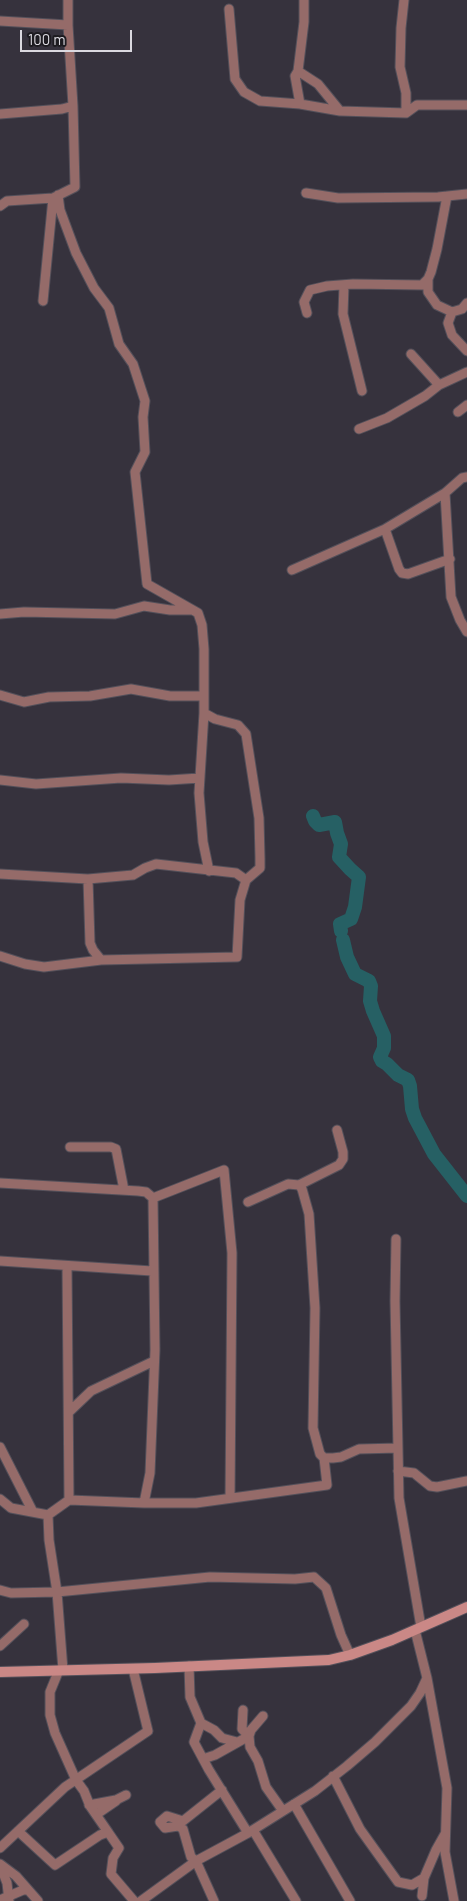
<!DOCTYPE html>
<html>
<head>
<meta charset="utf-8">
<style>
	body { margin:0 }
	#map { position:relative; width:467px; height:1901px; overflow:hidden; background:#36323d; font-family:Barlow,sans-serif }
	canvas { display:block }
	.scale { position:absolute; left:20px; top:30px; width:112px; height:22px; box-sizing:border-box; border:2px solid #dbd9e0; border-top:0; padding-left:6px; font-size:15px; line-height:18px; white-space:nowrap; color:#dbd9e0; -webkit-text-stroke:4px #1d1b20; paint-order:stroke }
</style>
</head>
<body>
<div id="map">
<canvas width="467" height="1901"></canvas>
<div class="scale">100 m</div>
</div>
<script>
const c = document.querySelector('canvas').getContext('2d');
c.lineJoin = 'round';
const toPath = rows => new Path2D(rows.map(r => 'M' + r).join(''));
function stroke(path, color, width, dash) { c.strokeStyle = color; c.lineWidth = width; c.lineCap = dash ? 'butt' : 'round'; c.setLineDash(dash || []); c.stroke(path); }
stroke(toPath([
	[313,816,315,821,319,825,335,822,337,833,341,844,339,857,350,869,359,877,355,907,351,919,340,924,341,931],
	[343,940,347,957,355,974,369,981,371,986,370,1001,373,1011,384,1036,384,1048,380,1057,382,1061,387,1064,398,1075,408,1080,410,1086,412,1109,415,1118,434,1154,467,1196]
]), '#266064', 14);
const street = toPath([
	[404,0,401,28,400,67,406,93,406,113],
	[229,9,235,79,244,92,260,101,300,104,340,111],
	[0,21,68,25],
	[298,71,318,84,340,111,406,113,417,105,467,105],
	[300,104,295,76,298,71,304,22,304,0],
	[0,114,62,109,73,106],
	[306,193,338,198,438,197,467,194],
	[58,195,60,210,76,253,94,288,109,308,119,344,133,364,145,401,143,417,145,452,135,472,147,584,198,613,202,625,204,649,204,713,215,719,238,725,246,734,259,818,260,858,260,868,246,880],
	[0,206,7,201,53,198,75,187,73,106,68,25,68,0],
	[428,279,428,292,437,305,452,312,462,309,467,303],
	[344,285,343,314,362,391],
	[43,301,53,198],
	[452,312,448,323,452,335,467,351],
	[307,313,304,302,310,290,327,286,353,284,422,285,428,279,431,272,437,249,447,196],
	[411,354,439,385],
	[458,412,467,405],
	[359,429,387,418,425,396,439,385,467,372],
	[445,493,451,597,460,620,467,632],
	[385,529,399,569,402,573,408,574,450,559],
	[292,570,385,529,445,493,462,478,467,477],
	[0,614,24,612,115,614,144,606,170,610,191,610],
	[0,695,24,702,49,697,90,696,131,689,170,696,203,696],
	[204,713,199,793,203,842,209,871],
	[0,780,36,784,121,778,169,780,200,778],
	[0,874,88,879,133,875,145,868,156,864,236,873,246,880,240,900,237,957,101,960,93,950,90,943,88,879],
	[0,956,25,964,44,967,101,960],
	[70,1147,111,1147,116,1149,124,1190],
	[0,1183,138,1191,146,1192,153,1198,155,1350,150,1473,144,1503,69,1500,48,1515],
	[299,1185,339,1165,343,1159,343,1152,337,1130],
	[153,1198,224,1170,232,1253,230,1498],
	[248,1202,288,1184,299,1185,302,1189,309,1214,315,1308,313,1428,320,1454,324,1458,333,1458,341,1457,359,1449,398,1448],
	[396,1239,395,1301,399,1498,421,1627],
	[0,1261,152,1271],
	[67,1266,69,1500],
	[69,1412,91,1391,154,1361],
	[0,1447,33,1512],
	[398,1471,414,1473,430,1486,437,1487,467,1481],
	[0,1499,11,1508,48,1515,49,1540,57,1592,63,1670],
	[144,1503,196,1503,327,1485,324,1458],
	[0,1590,11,1593,57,1592,210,1577,295,1579,314,1577,326,1588,341,1635,350,1655],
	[415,1630,427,1678,447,1788,445,1852,454,1901],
	[0,1646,24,1624],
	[189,1666,190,1697,201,1723,194,1742,209,1770,248,1833],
	[243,1710,242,1729,249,1736,251,1730,263,1716],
	[201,1723,214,1730,222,1738,237,1742],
	[203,1759,215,1755,249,1736,250,1747,258,1761,266,1787,283,1811],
	[333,1776,360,1829,398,1882,412,1885,424,1878],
	[294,1804,350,1901],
	[89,1805,116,1800,126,1795],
	[97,1814,116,1801],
	[253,1830,296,1901],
	[18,1831,55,1865,100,1835,108,1832,90,1806,84,1791,76,1780,55,1733,50,1715,50,1692,59,1670],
	[108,1832,119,1848,113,1858,111,1874,134,1901],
	[0,1848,65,1787,148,1731,133,1669],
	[0,1864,16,1876,38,1901],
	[3,1873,7,1883,9,1901],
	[422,1896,424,1878,436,1850,445,1834],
	[0,1900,23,1890,28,1890],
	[141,1901,196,1861,248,1833,315,1791,347,1766,375,1742,411,1706,420,1693,427,1678],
	[214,1901,196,1861,191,1857,183,1829,178,1826,165,1828,160,1822,167,1816,183,1821,222,1790]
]);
const secondary = toPath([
	[0,1672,155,1668,329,1660,350,1655,392,1640,467,1607]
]);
stroke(street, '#54505a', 11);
stroke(secondary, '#54505a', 12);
stroke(street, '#956b69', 9);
stroke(secondary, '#ca8886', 10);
</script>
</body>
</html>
